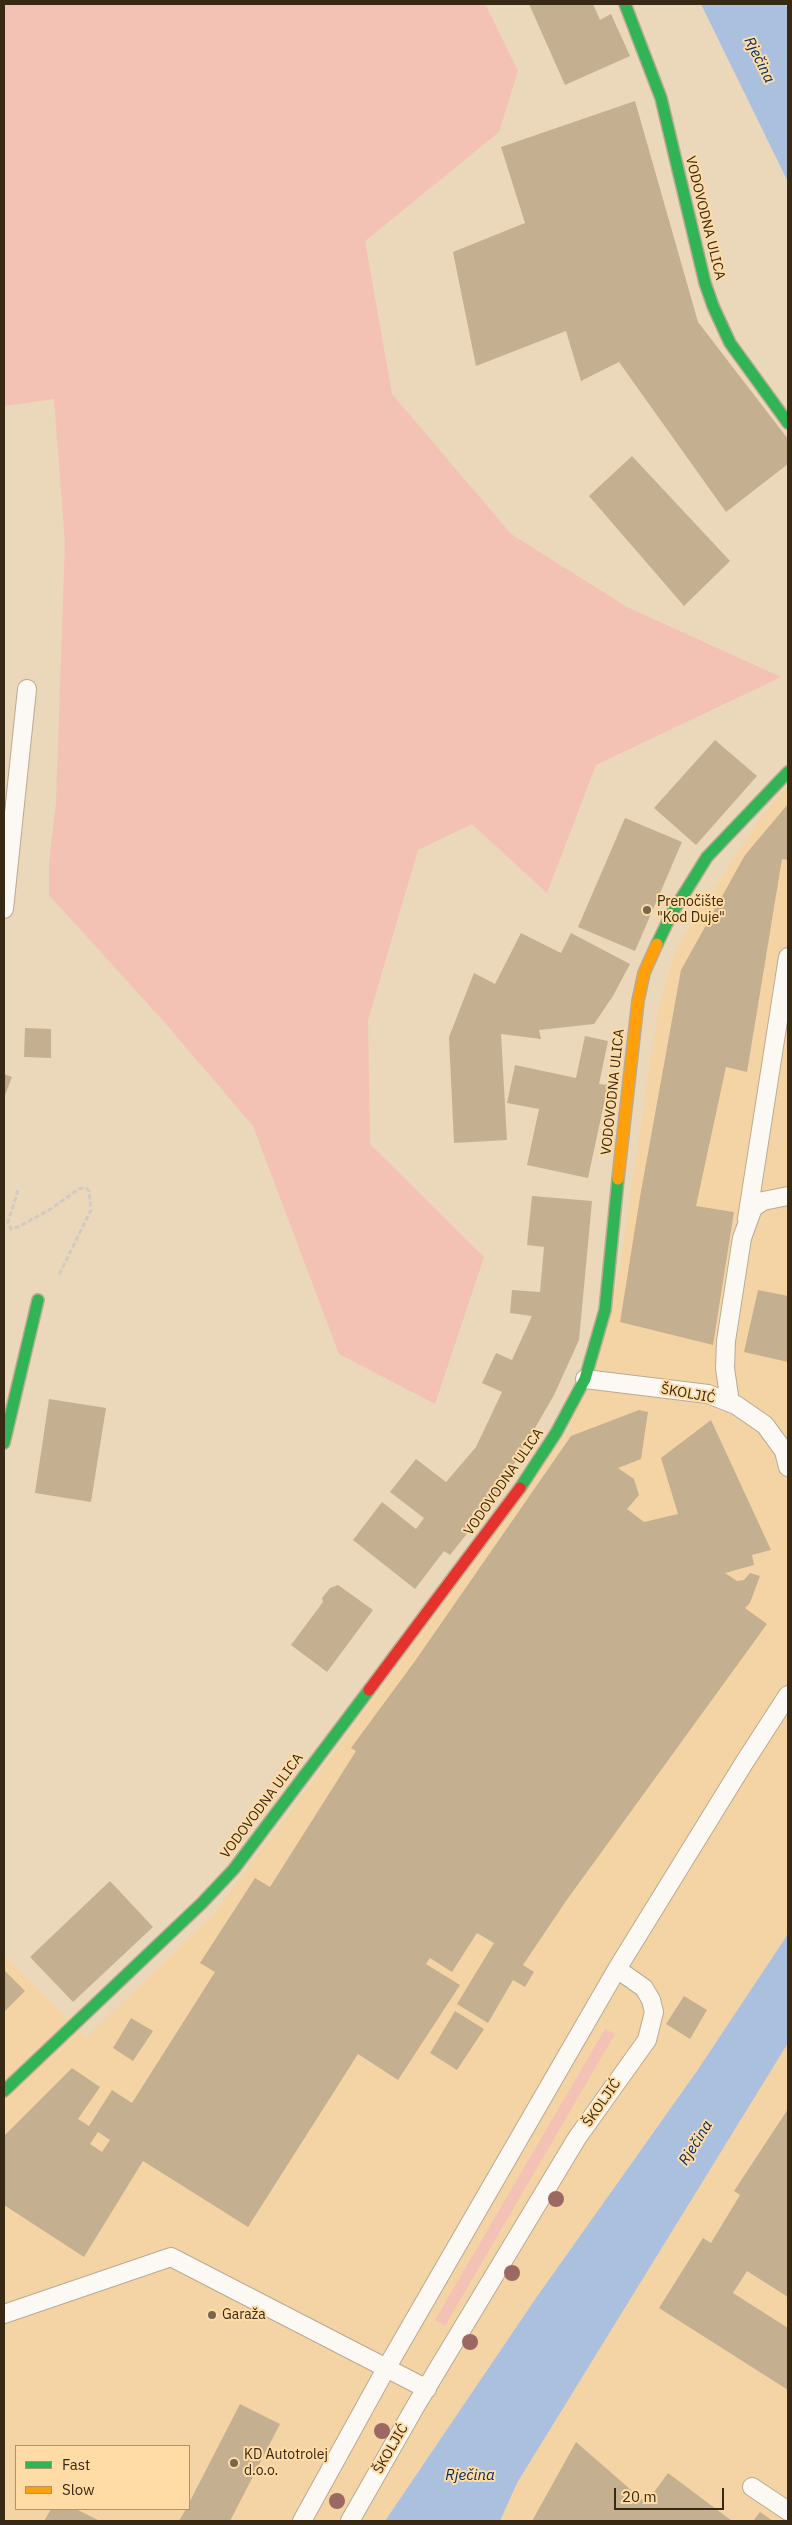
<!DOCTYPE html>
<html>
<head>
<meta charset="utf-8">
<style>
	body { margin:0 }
	#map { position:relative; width:792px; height:2525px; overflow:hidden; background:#ebd7b9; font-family:"IBM Plex Sans",sans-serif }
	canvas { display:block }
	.frame { position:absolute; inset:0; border:5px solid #372913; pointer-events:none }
	.legend { position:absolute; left:15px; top:2445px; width:175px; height:65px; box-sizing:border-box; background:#ffdba5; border:1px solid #af946b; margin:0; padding:6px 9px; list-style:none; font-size:15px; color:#372913 }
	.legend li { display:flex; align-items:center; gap:10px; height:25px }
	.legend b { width:25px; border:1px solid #af946b }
	.scale { position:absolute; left:614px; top:2488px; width:110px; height:22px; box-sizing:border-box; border:2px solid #372913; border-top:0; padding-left:6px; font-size:15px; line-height:18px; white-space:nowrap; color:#372913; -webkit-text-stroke:4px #ffdba5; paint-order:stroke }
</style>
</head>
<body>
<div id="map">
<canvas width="792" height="2525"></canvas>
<div class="frame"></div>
<ul class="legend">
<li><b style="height:6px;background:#30b455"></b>Fast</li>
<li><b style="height:6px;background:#ff9f0a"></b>Slow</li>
</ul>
<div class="scale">20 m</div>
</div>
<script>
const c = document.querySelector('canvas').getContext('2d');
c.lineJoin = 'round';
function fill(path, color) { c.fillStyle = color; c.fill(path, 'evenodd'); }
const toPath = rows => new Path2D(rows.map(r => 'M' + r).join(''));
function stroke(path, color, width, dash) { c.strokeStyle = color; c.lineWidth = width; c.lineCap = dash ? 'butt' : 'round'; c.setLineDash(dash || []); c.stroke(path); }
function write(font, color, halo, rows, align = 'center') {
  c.font = font + ' "IBM Plex Sans",sans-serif'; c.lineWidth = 4; c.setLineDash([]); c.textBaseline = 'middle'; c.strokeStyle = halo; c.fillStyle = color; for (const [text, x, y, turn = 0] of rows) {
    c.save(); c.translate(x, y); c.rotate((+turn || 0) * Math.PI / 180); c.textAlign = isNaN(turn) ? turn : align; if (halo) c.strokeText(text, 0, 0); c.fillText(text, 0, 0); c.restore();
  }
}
fill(toPath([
	[788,785,788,1934,697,2071,536,2298,385,2521,4,2521,4,1954,86,2037,210,1918,296,1804,569,1429,618,1279,658,1012,676,948,758,821],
	[16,2446,189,2446,189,2509,16,2509],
	[788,2043,788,2521,500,2521,517,2483]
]), '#f4d4a5');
fill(toPath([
	[4,4,485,4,518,71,499,132,365,241,392,394,511,534,627,607,781,677,596,765,547,893,472,824,418,850,368,1020,370,1144,484,1257,435,1404,339,1354,253,1126,166,1024,49,895,49,862,56,803,65,543,54,399,4,406],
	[605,2029,615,2034,445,2326,435,2320]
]), '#f4c1b5');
fill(toPath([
	[701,4,785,4,788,9,788,182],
	[788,1934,788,2043,517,2483,500,2521,385,2521,536,2298,697,2071]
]), '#abc0df');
fill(toPath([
	[529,4,593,4,600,20,611,14,630,56,565,85],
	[635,101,698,322,788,439,788,464,726,512,619,362,581,381,566,331,476,366,453,252,525,223,501,147],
	[632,456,730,561,684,606,589,496],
	[715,740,757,776,696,845,654,808],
	[788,804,788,860,782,859,747,1072,726,1067,696,1206,734,1212,713,1345,620,1322,640,1197,681,970,745,855],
	[625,818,682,842,635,951,578,927],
	[521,933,561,953,571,933,630,964,613,996,594,1024,539,1030,541,1039,501,1034,507,1140,454,1143,449,1037,474,973,495,984],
	[25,1028,51,1029,51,1058,24,1057],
	[585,1036,608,1041,599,1084,608,1085,588,1178,527,1165,539,1109,507,1103,515,1065,576,1078],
	[4,1074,12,1077,4,1098],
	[532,1196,592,1201,579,1340,554,1395,509,1473,513,1476,450,1555,444,1551,415,1589,353,1540,382,1502,416,1529,424,1518,390,1492,416,1459,446,1482,476,1447,502,1392,482,1383,496,1353,512,1360,532,1316,510,1313,512,1290,540,1292,544,1247,527,1245],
	[758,1290,788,1296,788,1362,744,1352],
	[49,1399,106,1408,91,1502,35,1493],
	[639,1410,648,1412,641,1459,618,1468,634,1479,639,1495,627,1509,644,1522,678,1514,661,1458,711,1420,771,1550,752,1555,754,1565,725,1573,737,1581,744,1580,750,1573,760,1576,750,1603,745,1608,767,1624,566,1901,523,1965,534,1972,525,1987,513,1980,488,2023,457,2004,494,1943,477,1933,452,1972,430,1958,426,1964,460,1985,398,2080,358,2054,248,2227,143,2161,84,2257,4,2205,4,2136,72,2068,100,2087,78,2119,89,2126,112,2090,132,2103,215,1972,200,1963,255,1878,270,1887,356,1751,351,1748,415,1661,571,1436],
	[98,2132,110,2140,102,2152,90,2144],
	[338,1585,373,1610,327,1672,291,1645,323,1602,322,1598,330,1588],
	[110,1881,153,1927,73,2002,30,1957],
	[4,1970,25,1991,4,2012],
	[684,1996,707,2010,690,2039,666,2024],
	[455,2011,484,2029,457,2070,430,2053],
	[131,2018,153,2031,133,2061,113,2048],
	[788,2109,788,2297,747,2271,733,2293,788,2328,788,2390,659,2308,703,2238,711,2243,740,2195,734,2191],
	[240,2404,280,2424,230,2521,179,2521,186,2509,189,2509,189,2503],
	[576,2442,646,2503,668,2473,732,2521,532,2521],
	[51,2509,76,2509,100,2521,44,2521],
	[760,2512,773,2521,753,2521]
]), '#c4b091');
const lane = toPath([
	[4,909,27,689],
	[747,1219,788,957],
	[585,1379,708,1394,736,1405,765,1425,784,1451,788,1467],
	[730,1403,725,1368,726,1341,742,1238,753,1208,763,1201,788,1196],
	[4,2314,171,2257,427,2389],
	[752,2487,788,2511],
	[302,2521,387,2367,617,1969,744,1763,788,1695],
	[350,2521,415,2407,577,2138,647,2040,654,2012,651,2000,644,1988,617,1969]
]);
const fast = toPath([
	[625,4,661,98,705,283,713,306,730,343,788,423],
	[657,944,671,915,707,857,788,772],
	[4,1443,38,1300],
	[520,1488,556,1433,585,1379,605,1310,618,1179],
	[4,2091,202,1903,234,1869,369,1690]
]);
const slow = toPath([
	[618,1179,638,1001,644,973,657,944]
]);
const jam = toPath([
	[369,1690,520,1488]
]);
stroke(lane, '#b9aa92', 20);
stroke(fast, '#b9aa92', 14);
stroke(slow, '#b9aa92', 14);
stroke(jam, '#b9aa92', 14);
stroke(toPath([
	[18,1190,8,1222,11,1229,18,1227,49,1210,79,1189,86,1188,89,1191,91,1210,59,1275]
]), '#d2cbc2', 3, [5, 2.5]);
stroke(lane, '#fcf9f4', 18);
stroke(fast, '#30b455', 11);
stroke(slow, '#ff9f0a', 11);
stroke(jam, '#e5322d', 11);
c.fillStyle = '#9c6862';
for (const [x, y] of [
	[556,2199],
	[512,2273],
	[470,2342],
	[382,2431],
	[337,2501]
]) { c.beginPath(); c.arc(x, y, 8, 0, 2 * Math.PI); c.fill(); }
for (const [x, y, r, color] of [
	[647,910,5,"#76664d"],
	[212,2315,5,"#76664d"],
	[234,2463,5,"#76664d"]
]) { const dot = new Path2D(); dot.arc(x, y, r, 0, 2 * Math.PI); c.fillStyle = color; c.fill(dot); stroke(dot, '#ffdba5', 2); }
write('14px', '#372913', '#ffdba5', [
	["VODOVODNA ULICA",705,218,76],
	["VODOVODNA ULICA",613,1092,-84],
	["ŠKOLJIĆ",688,1394,10],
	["VODOVODNA ULICA",504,1482,-55],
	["VODOVODNA ULICA",262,1806,-53],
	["ŠKOLJIĆ",602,2103,-55],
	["ŠKOLJIĆ",391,2449,-60]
]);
write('14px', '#372913', '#ffdba5', [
	["Prenočište",657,902],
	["\"Kod Duje\"",657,918],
	["Garaža",222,2315],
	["KD Autotrolej",244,2455],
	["d.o.o.",244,2471]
], 'left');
write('italic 15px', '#012d66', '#ffdba5', [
	["Rječina",759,60,63],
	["Rječina",696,2143,-58],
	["Rječina",470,2476]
]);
</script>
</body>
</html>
